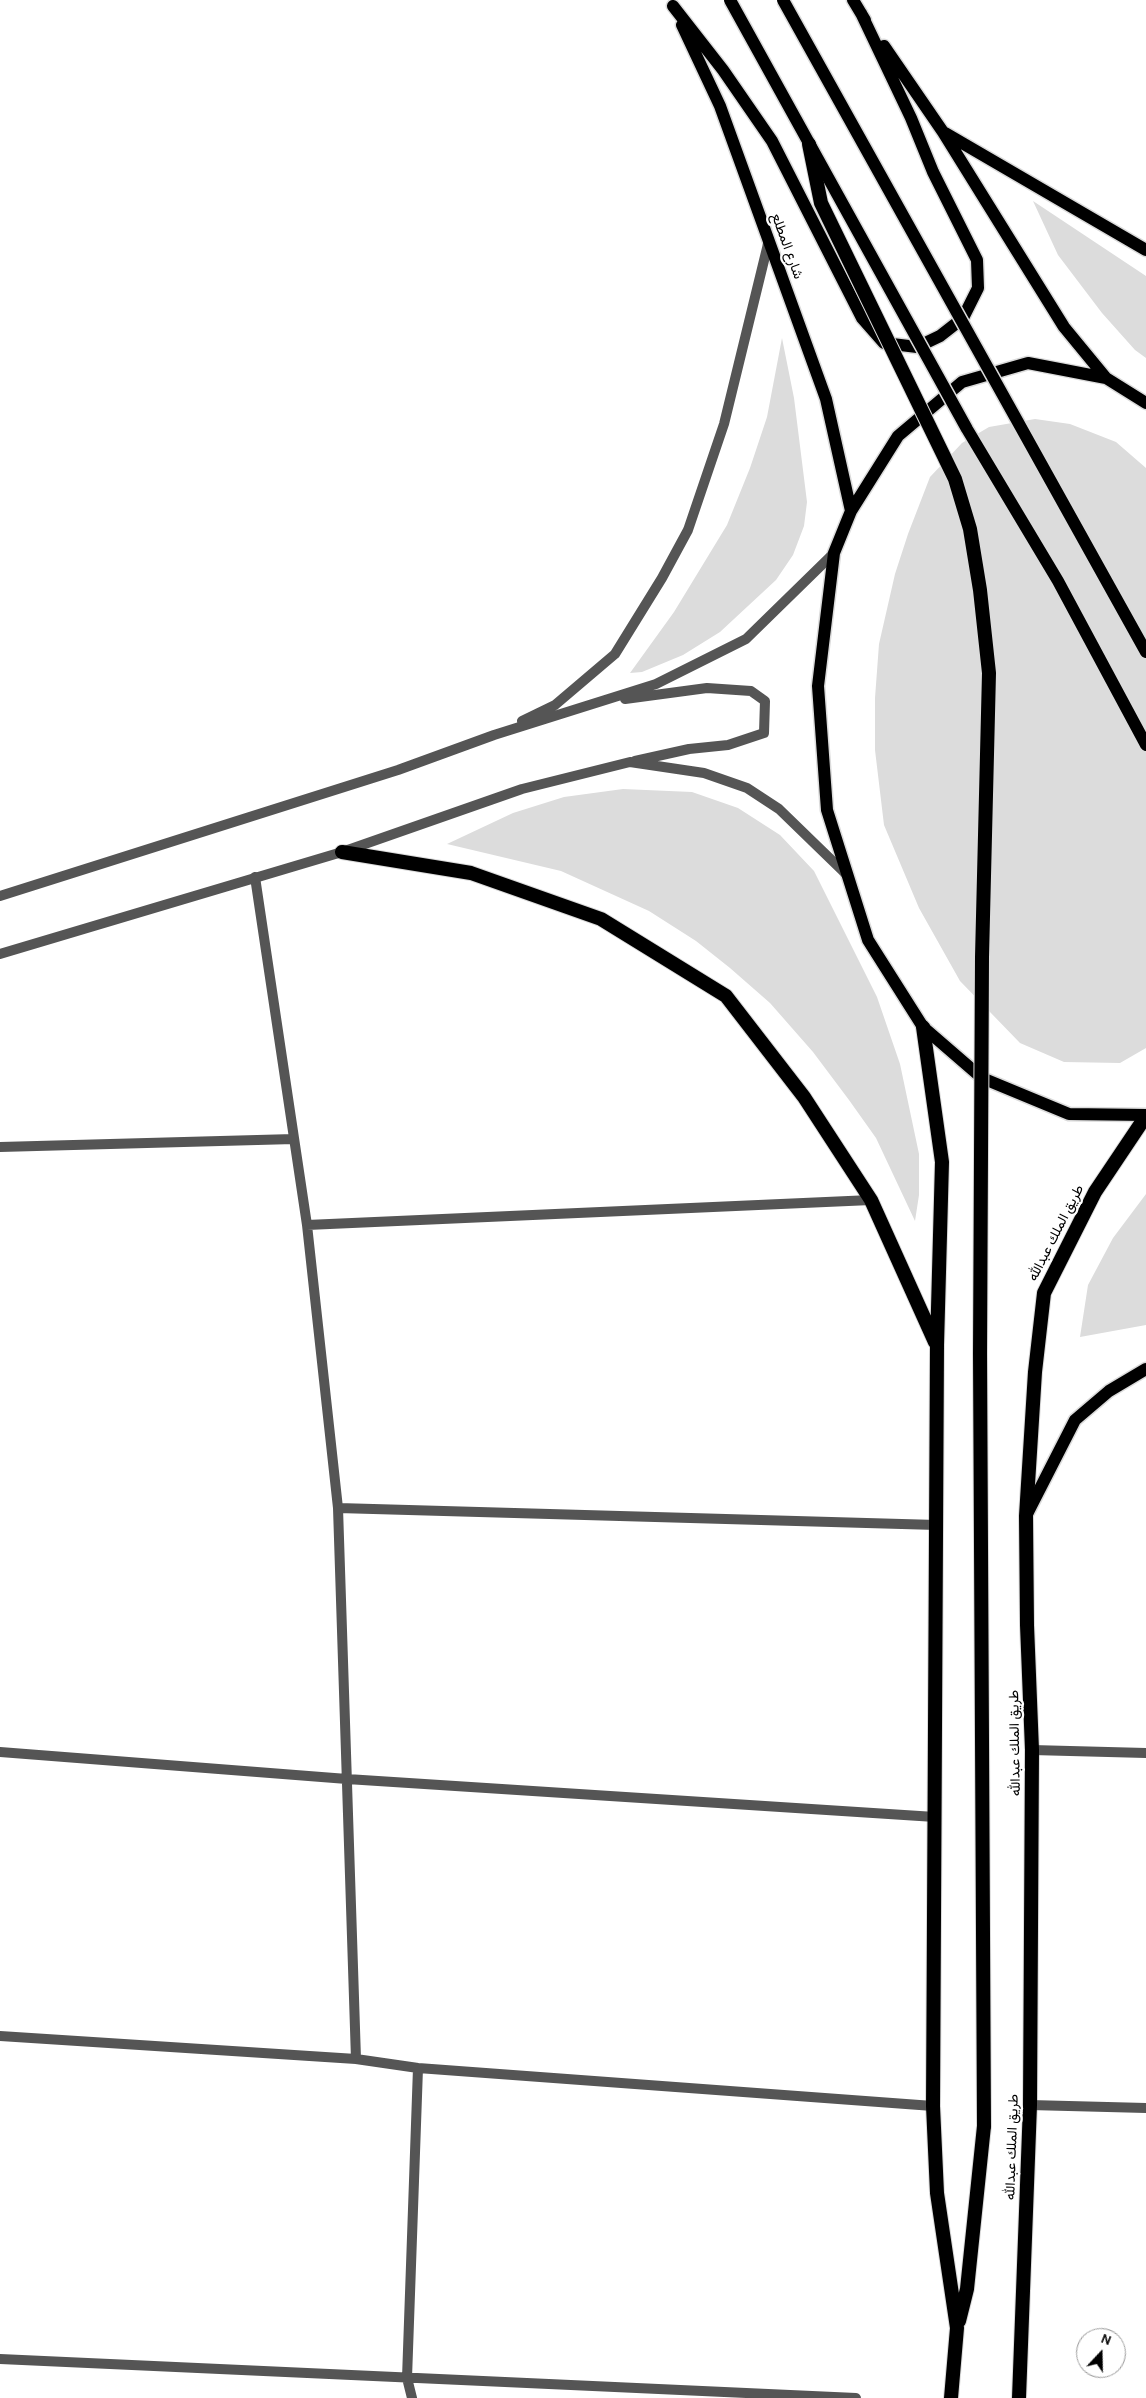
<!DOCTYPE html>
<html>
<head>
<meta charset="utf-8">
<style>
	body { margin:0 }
	#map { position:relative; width:1146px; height:2398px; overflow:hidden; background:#fff; font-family:Karla,sans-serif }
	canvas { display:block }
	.north { position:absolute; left:1076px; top:2328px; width:50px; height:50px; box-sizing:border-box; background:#fff; border:1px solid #999; border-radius:50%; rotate:21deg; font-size:14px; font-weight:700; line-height:20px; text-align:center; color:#000 }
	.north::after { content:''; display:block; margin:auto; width:18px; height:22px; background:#000; clip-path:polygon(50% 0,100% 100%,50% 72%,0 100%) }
</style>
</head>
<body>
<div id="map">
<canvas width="1146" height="2398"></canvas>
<div class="north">N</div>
</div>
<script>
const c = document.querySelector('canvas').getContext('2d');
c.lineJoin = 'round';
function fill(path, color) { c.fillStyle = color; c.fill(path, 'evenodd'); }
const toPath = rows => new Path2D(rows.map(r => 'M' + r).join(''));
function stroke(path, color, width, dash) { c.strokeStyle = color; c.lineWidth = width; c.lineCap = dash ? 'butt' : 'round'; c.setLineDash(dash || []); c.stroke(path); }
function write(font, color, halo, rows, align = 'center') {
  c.font = font + ' Karla,Vazirmatn,sans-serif'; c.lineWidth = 4.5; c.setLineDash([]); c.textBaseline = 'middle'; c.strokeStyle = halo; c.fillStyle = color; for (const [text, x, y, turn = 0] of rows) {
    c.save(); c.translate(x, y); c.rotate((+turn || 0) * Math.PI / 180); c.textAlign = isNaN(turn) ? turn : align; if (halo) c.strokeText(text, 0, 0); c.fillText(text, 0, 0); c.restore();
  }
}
fill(toPath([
	[1033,201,1146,276,1146,358,1135,350,1102,313,1058,255],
	[782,338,794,398,807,502,804,526,793,555,776,580,720,632,683,655,642,672,630,673,674,612,727,525,750,468,767,417],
	[1035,419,1070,424,1116,442,1146,468,1146,1048,1120,1063,1064,1062,1020,1043,960,981,919,908,884,825,875,750,875,698,879,644,895,574,908,534,930,477,962,443,989,427],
	[623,789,692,792,738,808,780,835,814,871,877,997,900,1064,919,1154,919,1195,915,1221,876,1138,849,1100,813,1052,770,1003,730,968,696,941,649,911,561,871,447,844,513,813,564,797],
	[1146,1194,1146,1325,1080,1337,1088,1285,1113,1238]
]), '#dcdcdc');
const primary = toPath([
	[853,0,865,20],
	[673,6,723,70,772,141,862,318,884,343,917,347,940,336,963,318,978,288,977,260,933,172,911,118,861,13],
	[682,25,720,106,826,399,851,511],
	[884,46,943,132,1064,327,1106,378],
	[945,133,1146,250],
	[1146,403,1106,378,1028,363,962,382,898,436,851,511,834,553,818,686,827,810,868,940,923,1027,982,1078,1069,1114,1146,1115],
	[1026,1516,1075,1420,1109,1391,1146,1369]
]);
const trunk = toPath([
	[342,852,471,873,601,919,726,996,804,1097,871,1200,935,1342],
	[923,1027,942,1162,937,1345,933,2106,937,2193,957,2328,951,2398],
	[959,2321,967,2289,984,2126],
	[1019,2398,1030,2105,1032,1750,1027,1625,1026,1516,1035,1372,1044,1293,1095,1192,1146,1116]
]);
stroke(primary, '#dbdbdb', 15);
stroke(trunk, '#dbdbdb', 16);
stroke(toPath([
	[255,877,307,1225,338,1508,356,2059],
	[0,1147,294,1139],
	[307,1225,871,1200],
	[338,1508,937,1525],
	[1032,1750,1146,1753],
	[0,1752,347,1779,935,1817],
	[0,2036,356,2059,418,2068,933,2106],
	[1030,2105,1146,2108],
	[0,2359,856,2398],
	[412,2398,407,2378,418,2068]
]), '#555', 10);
stroke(toPath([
	[625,699,707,688,751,691,765,701,764,733,728,745,689,749,635,761],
	[522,721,555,705,615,654,662,578,688,530,724,424,769,240],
	[0,896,398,770,494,735,656,684,746,639,834,553],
	[0,954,342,852,522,789,630,762,704,773,747,788,779,809,847,875]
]), '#555', 10);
stroke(primary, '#000', 12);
stroke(trunk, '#000', 14);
const primaryBridge = toPath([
	[730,0,967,429,1058,581,1146,745],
	[783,0,1146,652]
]);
const trunkBridge = toPath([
	[809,144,821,203,955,479,970,529,980,590,989,673,982,957,980,1353,984,2126]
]);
stroke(primaryBridge, '#dbdbdb', 15, []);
stroke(trunkBridge, '#dbdbdb', 16, []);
stroke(primaryBridge, '#000', 12);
stroke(trunkBridge, '#000', 14);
write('14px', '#000', '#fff', [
	["شارع المطلع",787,246,70],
	["طريق الملك عبدالله",1056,1233,-63],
	["طريق الملك عبدالله",1015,1743,-91],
	["طريق الملك عبدالله",1012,2147,-88]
]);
</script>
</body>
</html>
